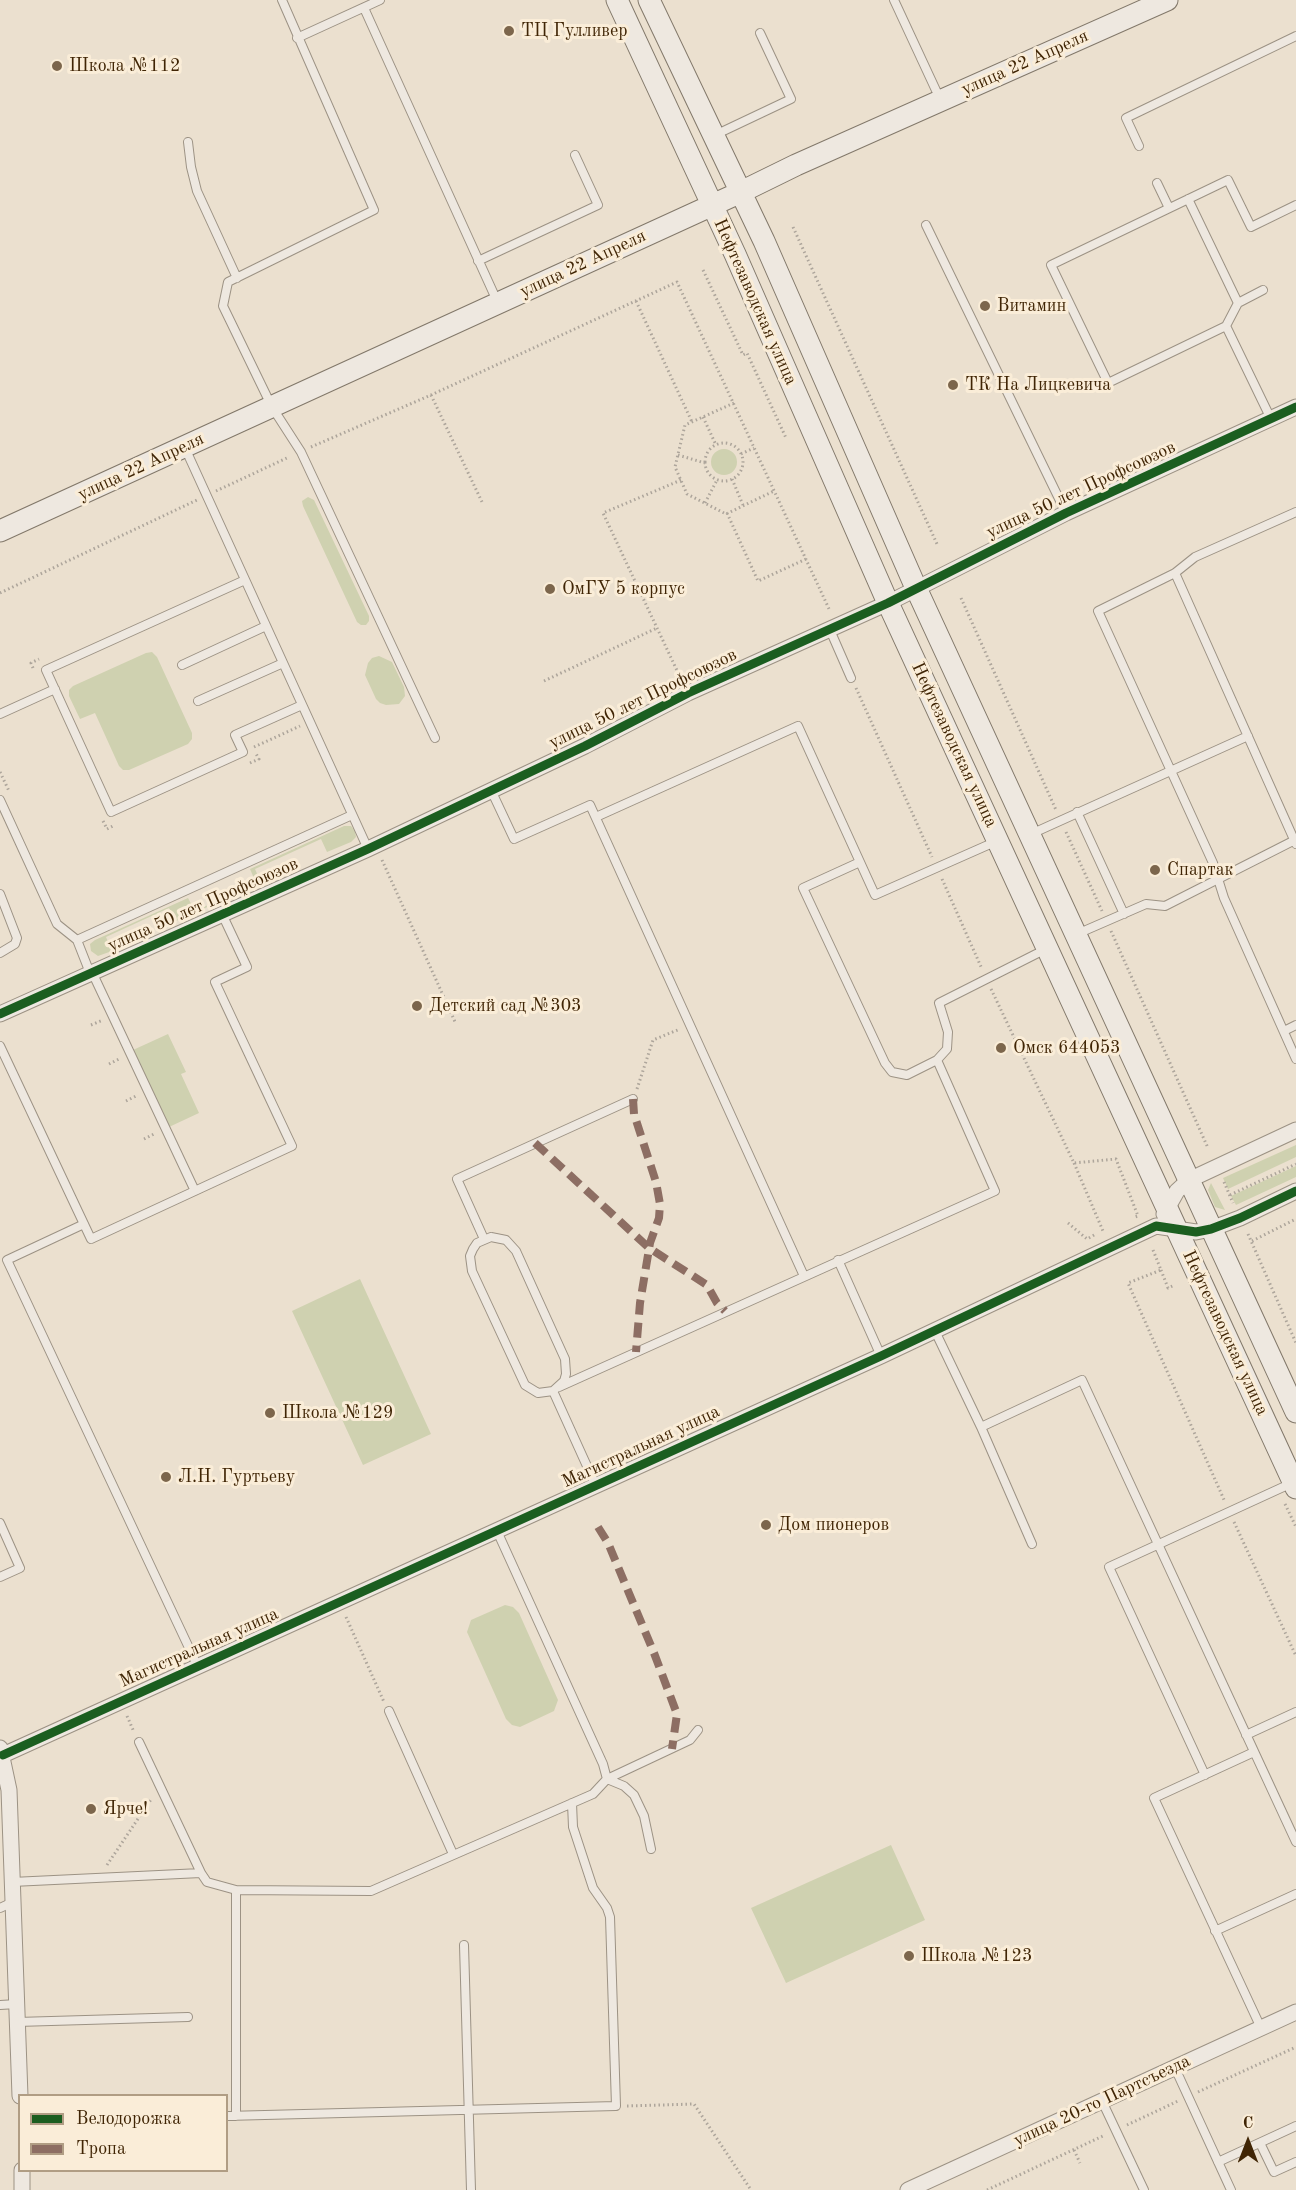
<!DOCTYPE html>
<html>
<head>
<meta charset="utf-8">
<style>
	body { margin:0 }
	#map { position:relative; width:1296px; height:2190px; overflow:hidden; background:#ebe0cf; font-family:"Old Standard TT",serif }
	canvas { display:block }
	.legend { position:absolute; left:18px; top:2094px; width:210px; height:78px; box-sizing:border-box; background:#faedd8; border:2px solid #b09d84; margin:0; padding:8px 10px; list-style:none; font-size:18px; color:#402505 }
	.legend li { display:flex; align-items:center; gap:12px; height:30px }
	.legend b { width:30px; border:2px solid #b09d84 }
	.north { position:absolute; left:1218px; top:2112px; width:60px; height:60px; -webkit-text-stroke:4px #faedd8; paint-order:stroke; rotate:0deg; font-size:16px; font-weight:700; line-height:24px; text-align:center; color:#402505 }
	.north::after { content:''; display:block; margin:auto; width:21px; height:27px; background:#402505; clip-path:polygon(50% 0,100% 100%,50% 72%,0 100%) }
</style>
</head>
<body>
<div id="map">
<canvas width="1296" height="2190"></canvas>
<ul class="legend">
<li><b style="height:8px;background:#1b5e20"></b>Велодорожка</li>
<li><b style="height:8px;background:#8d6e63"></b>Тропа</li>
</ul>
<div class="north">С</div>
</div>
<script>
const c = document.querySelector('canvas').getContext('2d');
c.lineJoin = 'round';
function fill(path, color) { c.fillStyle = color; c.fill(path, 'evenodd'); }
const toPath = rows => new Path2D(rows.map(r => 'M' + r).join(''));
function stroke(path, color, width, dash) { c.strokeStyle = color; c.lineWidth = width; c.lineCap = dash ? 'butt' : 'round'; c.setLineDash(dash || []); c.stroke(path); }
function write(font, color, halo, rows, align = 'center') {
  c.font = font + ' "Old Standard TT",serif'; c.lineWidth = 6; c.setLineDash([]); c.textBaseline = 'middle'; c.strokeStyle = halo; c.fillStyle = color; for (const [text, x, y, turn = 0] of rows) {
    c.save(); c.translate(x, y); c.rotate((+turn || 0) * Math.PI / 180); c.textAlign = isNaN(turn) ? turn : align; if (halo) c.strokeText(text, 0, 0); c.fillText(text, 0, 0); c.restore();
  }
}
fill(toPath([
	'711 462a13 13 0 1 1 26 0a13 13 0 1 1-26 0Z',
	[308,497,314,500,369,616,369,621,366,625,361,625,357,622,303,506,302,501],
	[152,652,157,657,192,733,192,739,188,744,129,770,123,770,119,766,95,713,80,719,69,696,69,690,73,686,146,653],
	[379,656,392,662,404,687,405,696,399,704,386,705,380,703,376,699,365,675,368,663,372,658],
	[344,826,351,826,355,831,356,837,351,842,327,852,321,839,255,869,261,883,176,921,169,908,106,937,112,951,98,956,91,951,90,944,95,940,188,898,195,911,256,883,250,869],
	[168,1034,186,1072,181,1074,199,1113,169,1127,133,1050],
	[1296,1145,1296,1157,1228,1189,1223,1178],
	[1296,1166,1296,1177,1236,1205,1231,1196],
	[1211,1183,1225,1210,1215,1207,1208,1190],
	[360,1279,431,1434,363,1465,292,1311],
	[505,1605,513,1607,519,1613,558,1700,554,1711,520,1727,512,1725,506,1719,467,1632,471,1620],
	[891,1845,925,1920,786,1983,751,1908]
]), '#cfd1b0');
const service = toPath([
	[282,0,374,210,228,282,223,306,272,407,301,452,435,738],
	[894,0,940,99],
	[364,8,497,301],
	[297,38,380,0],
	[715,135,791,99,760,33],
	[188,142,191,167,197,191,237,278],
	[1139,146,1126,118,1296,36],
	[1157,183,1169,208],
	[1188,199,1238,303],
	[926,225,1066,513],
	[478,261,598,205,575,155],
	[1263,290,1238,303,1226,326,1108,383,1051,265,1228,180,1251,227,1296,205],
	[1226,326,1271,419],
	[185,448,368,849],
	[1296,512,1195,557,1175,573,1098,611,1213,863,1224,898,1296,1059],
	[1175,573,1296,844],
	[245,580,46,670,111,812,243,752,235,735,302,705],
	[830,630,851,678],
	[182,665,266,626],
	[198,701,283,663],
	[0,714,55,689],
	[491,790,514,839,590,805,804,1276],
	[0,800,57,924,77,940,90,973],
	[1077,812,1124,914],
	[596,817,798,726,875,895,997,841],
	[1031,834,1248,736],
	[860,862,803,888,885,1063,892,1072,907,1075,937,1060,947,1049,948,1032,939,1003,1046,949],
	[0,894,17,938,15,944,0,953],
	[1077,934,1146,904,1165,906,1295,840],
	[77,940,352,815],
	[92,972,195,1191],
	[1284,1031,1296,1025],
	[0,1046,91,1239,292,1146,215,982,247,967,222,914],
	[84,1224,7,1260,198,1667],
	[491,1237,506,1240,516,1251,565,1359,566,1374,564,1381,553,1391,538,1393,525,1385,472,1271,470,1256,473,1249,477,1243,491,1237],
	[484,1239,457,1179,633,1099],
	[838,1260,881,1356],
	[935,1331,981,1427,1032,1544],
	[559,1387,995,1191,937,1060],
	[553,1391,596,1486],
	[981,1427,1082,1380,1296,1842],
	[0,1523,20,1568,0,1577],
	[389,1711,453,1854],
	[1246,1735,1296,1712],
	[139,1742,201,1873,207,1882,236,1890,371,1891,593,1794,607,1779,603,1764,497,1531],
	[1254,1752,1154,1798,1261,2028],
	[1205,1775,1109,1567,1292,1483],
	[607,1779,690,1740,698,1730],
	[607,1779,624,1786,634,1795,644,1816,651,1849],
	[12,1882,201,1873],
	[0,1908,13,1902],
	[1215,1931,1296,1894],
	[464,1945,471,2190],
	[0,2005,17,2004],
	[17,2022,188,2017],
	[1175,2068,1231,2190],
	[1102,2101,1144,2190],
	[226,2116,616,2106,610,1917,607,1908,593,1888,573,1827,572,1803],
	[236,2116,236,1890],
	[1260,2143,1274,2172,1296,2162],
	[1218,2162,1296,2126]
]);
const minor = toPath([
	[0,1014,368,849,585,746,688,693,888,603,1066,513,1296,407],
	[1164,1214,1177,1191,1189,1180,1296,1130],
	[0,1748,9,1790,20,2096],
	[3,1755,881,1356,1156,1226,1196,1232,1211,1229,1240,1218,1296,1191],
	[22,2170,22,2190],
	[908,2190,1296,2012]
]);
const secondary = toPath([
	[617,0,735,254,888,603,1296,1488],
	[649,0,764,241,916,588,1296,1412],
	[0,531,741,192,796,165,1167,0]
]);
stroke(service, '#9c9284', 10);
stroke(minor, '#9c9284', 17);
stroke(secondary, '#82786a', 23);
stroke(toPath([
	[793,227,937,544],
	[703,270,743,355,747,353,786,438],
	[636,301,692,422],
	[431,395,483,504],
	[734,403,685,425,675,467,687,494,726,514,774,491],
	[703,417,716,445],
	'705 462a19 19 0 1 1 38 0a19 19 0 1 1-38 0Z',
	[311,447,431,395,677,282,830,611],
	[741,454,754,448],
	[678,455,705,463],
	[732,479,743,505],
	[681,480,603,513,681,679],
	[216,491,289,457],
	[705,503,717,480],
	[727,513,758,581,806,559],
	[0,593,197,500],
	[961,598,1056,810],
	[33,668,31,663,39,659],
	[544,681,657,628],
	[856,688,932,857],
	[254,747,300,726],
	[250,763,259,759,255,752],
	[0,772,9,791],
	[103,821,107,829,115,825],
	[1066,832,1102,911],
	[382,860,456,1024],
	[942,879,982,969],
	[1111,931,1208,1148],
	[991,989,1074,1163,1116,1159,1138,1216,1135,1217],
	[91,1025,103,1020],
	[109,1064,121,1058],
	[637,1089,653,1040,680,1029],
	[126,1101,138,1095],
	[144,1139,156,1133],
	[1074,1163,1103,1231],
	[1224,1182,1233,1203],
	[1230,1195,1296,1164],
	[1068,1223,1087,1239,1096,1234],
	[1248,1234,1296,1343],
	[1252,1241,1296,1219],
	[1153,1250,1161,1270,1128,1283,1225,1502],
	[1161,1270,1168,1288,1175,1285],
	[1285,1504,1296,1527],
	[1234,1522,1296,1656],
	[346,1617,384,1702],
	[127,1716,134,1732],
	[107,1865,152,1798],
	[1198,2092,1296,2047],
	[627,2106,694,2104,751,2190],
	[1127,2125,1178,2101],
	[1074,2150,1080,2163],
	[987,2190,1105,2135]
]), '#ada59b', 3, [1.5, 3]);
stroke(service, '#eee8e0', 8);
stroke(minor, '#eee8e0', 15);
stroke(secondary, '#eee8e0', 21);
stroke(toPath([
	[633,1099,634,1114,656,1182,660,1204,659,1218,650,1243,640,1303,636,1352],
	[535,1143,649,1248,707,1285,717,1303,725,1311],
	[598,1527,608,1543,654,1653,677,1714,672,1749]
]), '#8d6e63', 8, [15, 8]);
stroke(toPath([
	[0,1014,368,849,585,746,688,693,888,603,1066,513,1296,407],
	[3,1755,881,1356,1156,1226,1196,1232,1211,1229,1240,1218,1296,1191]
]), '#1b5e20', 9);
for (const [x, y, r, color] of [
	[509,31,6,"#7c664c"],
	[57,66,6,"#7c664c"],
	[985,306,6,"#7c664c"],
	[953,385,6,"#7c664c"],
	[550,589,6,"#7c664c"],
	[1155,870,6,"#7c664c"],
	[417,1006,6,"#7c664c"],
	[1001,1048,6,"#7c664c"],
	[270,1413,6,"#7c664c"],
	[166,1477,6,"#7c664c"],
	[766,1525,6,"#7c664c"],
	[91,1809,6,"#7c664c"],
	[909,1956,6,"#7c664c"]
]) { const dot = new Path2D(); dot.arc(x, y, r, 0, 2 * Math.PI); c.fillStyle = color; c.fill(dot); stroke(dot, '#faedd8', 2); }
write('18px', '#402505', '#faedd8', [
	["ТЦ Гулливер",521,31],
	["Школа №112",69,66],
	["Витамин",997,306],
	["ТК На Лицкевича",965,385],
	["ОмГУ 5 корпус",562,589],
	["Спартак",1167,870],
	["Детский сад №303",429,1006],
	["Омск 644053",1013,1048],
	["Школа №129",282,1413],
	["Л.Н. Гуртьеву",178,1477],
	["Дом пионеров",778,1525],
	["Ярче!",103,1809],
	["Школа №123",921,1956]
], 'left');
write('18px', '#402505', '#faedd8', [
	["улица 22 Апреля",1025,63,-24],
	["улица 22 Апреля",583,264,-25],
	["Нефтезаводская улица",755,302,66],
	["улица 22 Апреля",141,467,-25],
	["улица 50 лет Профсоюзов",1081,490,-25],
	["улица 50 лет Профсоюзов",643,699,-26],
	["Нефтезаводская улица",954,745,65],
	["улица 50 лет Профсоюзов",203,905,-24],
	["Нефтезаводская улица",1225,1333,65],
	["Магистральная улица",641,1447,-25],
	["Магистральная улица",199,1648,-24],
	["улица 20-го Партсъезда",1102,2101,-25]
]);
</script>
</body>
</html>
